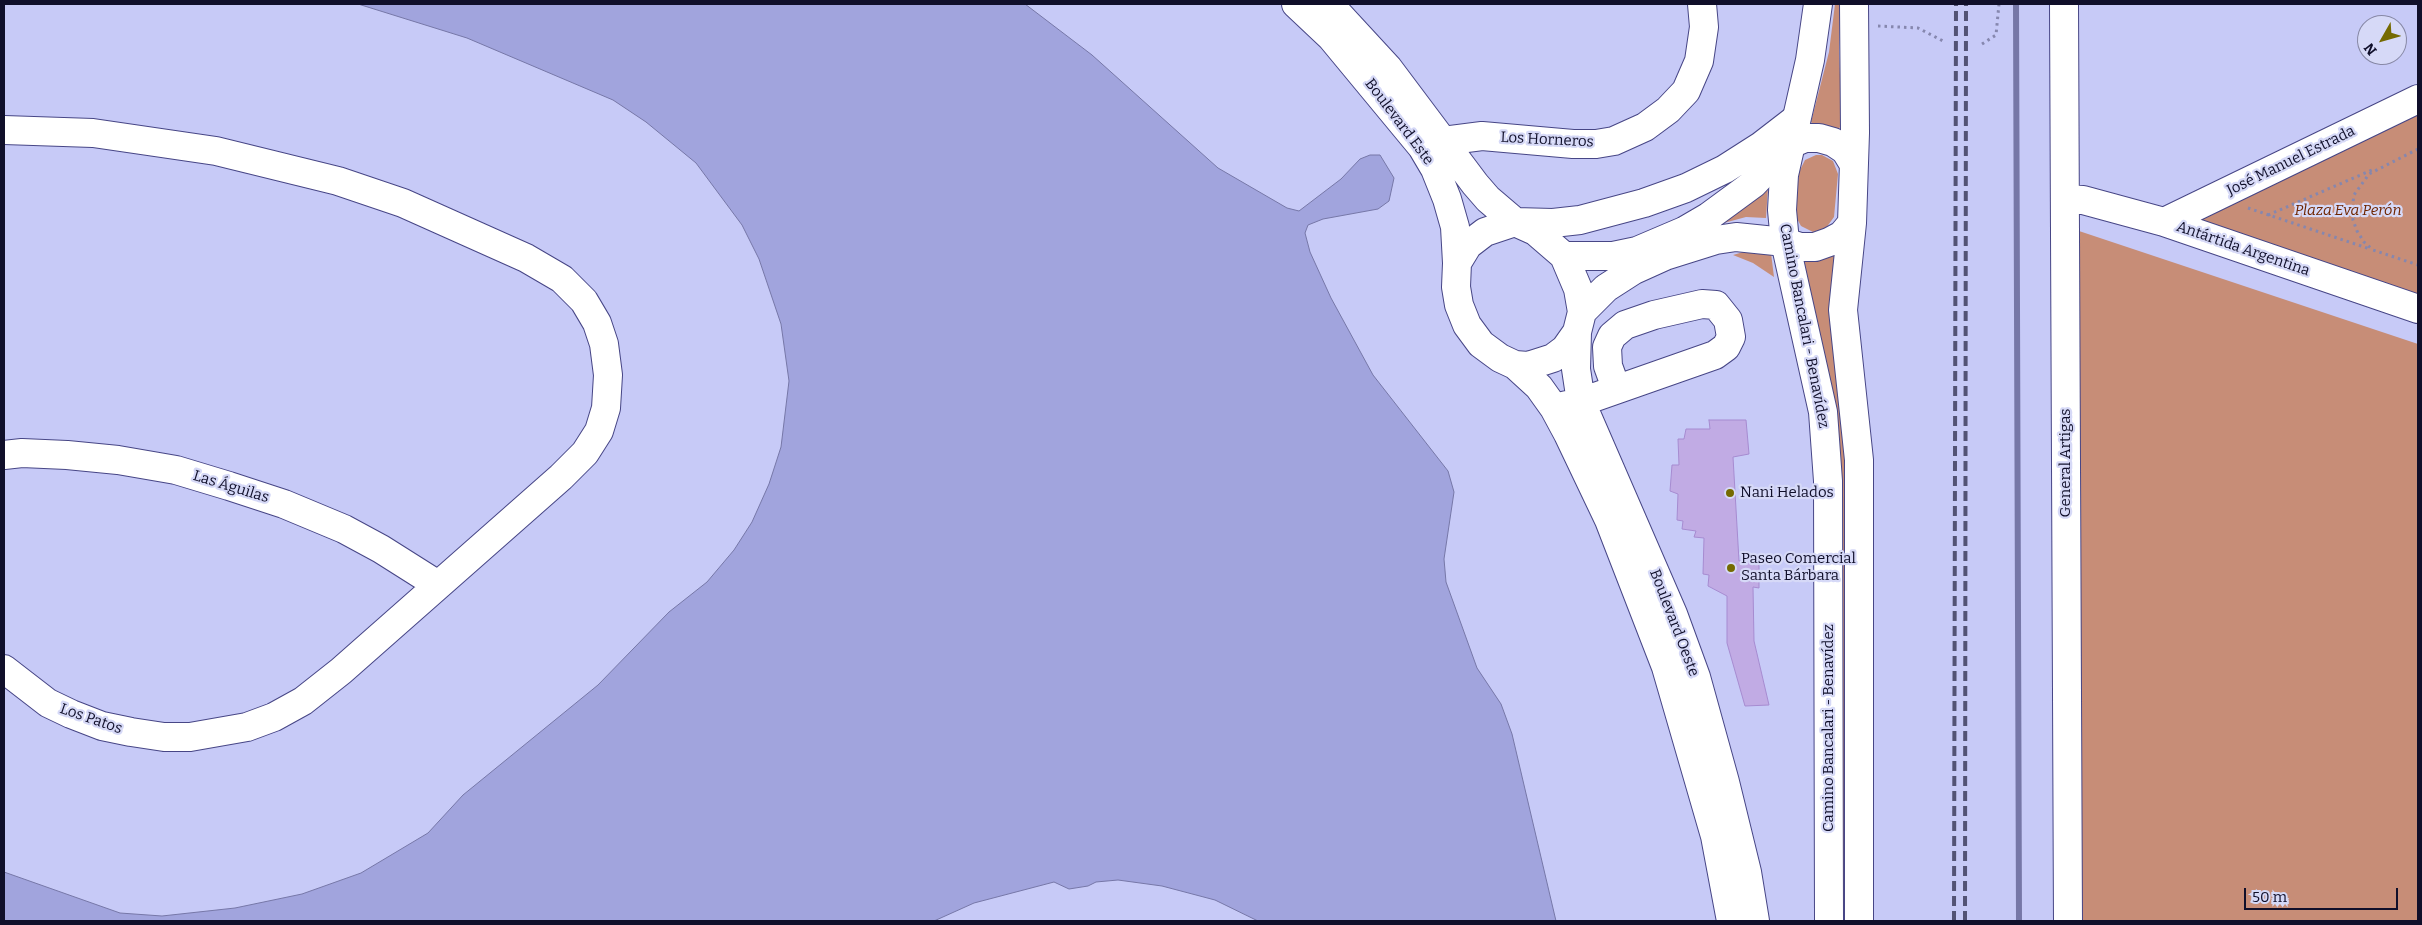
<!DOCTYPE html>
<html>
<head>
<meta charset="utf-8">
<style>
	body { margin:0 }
	#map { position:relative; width:2422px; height:925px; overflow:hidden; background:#c7caf7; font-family:Bitter,serif }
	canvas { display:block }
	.frame { position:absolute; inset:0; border:5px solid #100f2a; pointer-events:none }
	.north { position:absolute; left:2357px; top:15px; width:50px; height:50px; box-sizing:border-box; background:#d6d9f7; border:1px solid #8788a5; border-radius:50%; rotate:232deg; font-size:14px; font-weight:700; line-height:20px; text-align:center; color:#100f2a }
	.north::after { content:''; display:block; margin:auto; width:18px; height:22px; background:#756a01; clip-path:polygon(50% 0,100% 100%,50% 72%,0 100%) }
	.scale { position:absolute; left:2244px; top:888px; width:154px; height:22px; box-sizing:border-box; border:2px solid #100f2a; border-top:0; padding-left:6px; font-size:15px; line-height:18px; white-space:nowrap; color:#100f2a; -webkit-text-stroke:4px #d6d9f7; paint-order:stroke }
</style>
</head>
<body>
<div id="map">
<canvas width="2422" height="925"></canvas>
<div class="frame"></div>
<div class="north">N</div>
<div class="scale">50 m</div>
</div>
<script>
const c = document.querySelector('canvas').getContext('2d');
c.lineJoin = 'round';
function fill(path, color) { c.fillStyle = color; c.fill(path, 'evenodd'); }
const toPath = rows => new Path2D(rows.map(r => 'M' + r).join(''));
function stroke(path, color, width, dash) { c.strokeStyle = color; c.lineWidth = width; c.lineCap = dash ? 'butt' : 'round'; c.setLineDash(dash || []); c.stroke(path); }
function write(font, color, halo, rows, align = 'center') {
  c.font = font + ' Bitter,serif'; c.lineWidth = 4.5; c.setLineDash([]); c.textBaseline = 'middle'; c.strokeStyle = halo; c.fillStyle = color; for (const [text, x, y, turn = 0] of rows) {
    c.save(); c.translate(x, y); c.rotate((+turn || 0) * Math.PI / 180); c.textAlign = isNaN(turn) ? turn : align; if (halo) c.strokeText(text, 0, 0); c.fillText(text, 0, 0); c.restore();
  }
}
fill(toPath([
	[1835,4,1840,4,1839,51,1842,124,1838,130,1815,126,1811,122,1829,52],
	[2418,99,2418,309,2164,222],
	[1816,155,1822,155,1833,161,1838,174,1834,217,1826,228,1813,232,1801,226,1795,215,1799,172,1805,160],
	[1768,188,1766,218,1746,217,1720,224],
	[2055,223,2418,344,2418,921,2070,921],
	[1750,250,1771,253,1774,277,1753,263,1733,255],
	[1831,255,1835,256,1846,412,1849,921,1843,921,1843,707,1839,479,1800,259]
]), '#c78d77');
const water = toPath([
	[358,4,1025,4,1092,55,1218,168,1287,208,1299,211,1341,179,1360,159,1370,155,1380,155,1394,178,1389,201,1378,209,1323,219,1308,225,1305,233,1310,252,1331,298,1373,375,1448,471,1454,492,1444,559,1446,582,1477,668,1501,704,1512,734,1556,921,1258,921,1215,900,1162,886,1118,880,1096,882,1088,886,1069,889,1054,882,974,903,934,921,4,921,4,872,120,913,162,916,235,908,302,894,361,873,428,833,463,795,598,685,669,612,707,582,734,550,752,522,769,484,781,447,789,381,781,324,759,259,742,225,696,163,646,122,613,100,467,38,358,4]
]);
fill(water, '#a1a4dd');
stroke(water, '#7677a7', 1);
stroke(toPath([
	[2016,4,2019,921]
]), '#7677a7', 6);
const building = toPath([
	[1709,420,1746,420,1749,454,1733,457,1739,561,1759,562,1759,588,1753,587,1754,641,1769,705,1745,706,1727,643,1727,596,1708,586,1709,575,1703,574,1704,538,1694,537,1696,531,1682,529,1683,521,1677,520,1678,494,1670,491,1672,465,1679,465,1678,439,1684,439,1686,429,1710,429,1709,420]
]);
fill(building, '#c1abe4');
stroke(building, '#a68bd0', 1);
const minor = toPath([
	[1296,4,1331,37,1422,147,1435,169,1447,199,1455,227,1457,263],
	[1329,4,1388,68,1475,184,1488,199,1515,222,1553,223,1580,220,1644,203,1686,188,1725,169,1761,146,1796,119],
	[2064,4,2068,921],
	[4,130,93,133,216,151,338,181,403,203,526,258,562,279,584,301,597,323,604,344,608,375,606,408,599,431,585,453,561,477,341,671,303,701,274,717,247,727,190,737,164,737,131,732,102,726,71,714,48,703,4,669],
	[1422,147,1443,141,1482,136,1573,144,1596,144,1614,141,1645,127,1668,110,1686,91,1699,61,1704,27,1702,4],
	[2065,199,2083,200,2164,222,2418,309],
	[1515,222,1535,231,1564,256,1578,289,1582,312,1577,332,1565,349,1553,358,1528,366,1515,365,1500,358,1481,344,1467,325,1459,305,1456,287,1457,263,1468,245,1485,232,1515,222],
	[2164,222,2418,99],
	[1564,256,1613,256,1637,251,1684,231,1708,217,1753,184,1791,144],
	[1582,312,1606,288,1634,270,1665,256,1716,240,1736,237,1785,242],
	[1577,332,1576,369,1581,402,1673,614,1696,677,1725,782,1747,872,1755,921],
	[1515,365,1539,387,1554,408,1568,434,1609,520,1666,667,1715,836,1731,921],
	[1563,406,1581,402,1715,355,1726,347,1731,337,1728,320,1716,305,1702,304,1654,315,1625,325,1612,336,1607,347,1608,366,1616,388],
	[4,455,22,453,67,455,118,460,176,470,229,486,284,504,344,529,381,549,438,585]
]);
const major = toPath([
	[1818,4,1810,60,1784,175,1782,210,1785,242,1823,412,1828,481,1829,921],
	[1854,4,1855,133,1852,223,1843,310,1859,460,1859,921],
	[1791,144,1805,138,1819,138,1833,142,1845,150,1853,163],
	[1785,242,1800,247,1815,247,1829,242,1842,235,1852,223]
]);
stroke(minor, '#474686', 30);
stroke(major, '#474686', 30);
stroke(toPath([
	[1878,26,1918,28,1945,42],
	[1982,44,1996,35,1999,4],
	[2418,149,2369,174,2354,195,2352,209,2353,220,2357,231,2364,242,2373,250,2418,265],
	[2248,208,2370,249],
	[2268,215,2372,170]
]), '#8687ae', 3, [2.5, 4]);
stroke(minor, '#fff', 28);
stroke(major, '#fff', 28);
stroke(toPath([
	[1954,921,1956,4],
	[1965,921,1966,4]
]), '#535375', 4, [10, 5]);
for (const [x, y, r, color] of [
	[1730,493,5,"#756a01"],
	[1731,568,5,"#756a01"]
]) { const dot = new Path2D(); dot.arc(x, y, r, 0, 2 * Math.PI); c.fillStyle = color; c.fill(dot); stroke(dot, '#d6d9f7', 2); }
write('15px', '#100f2a', '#d6d9f7', [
	["Boulevard Este",1399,122,53],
	["Los Horneros",1547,140,3],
	["José Manuel Estrada",2291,161,-26],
	["Antártida Argentina",2243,249,19],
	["Camino Bancalari - Benavídez",1804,326,79],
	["General Artigas",2066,463,-90],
	["Las Águilas",231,487,17],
	["Boulevard Oeste",1674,623,69],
	["Los Patos",91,719,19],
	["Camino Bancalari - Benavídez",1829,728,-90]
]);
write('italic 15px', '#6e2500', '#d6d9f7', [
	["Plaza Eva Perón",2348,211]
]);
write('15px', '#100f2a', '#d6d9f7', [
	["Nani Helados",1740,493],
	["Paseo Comercial",1741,559],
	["Santa Bárbara",1741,576]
], 'left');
</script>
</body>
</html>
